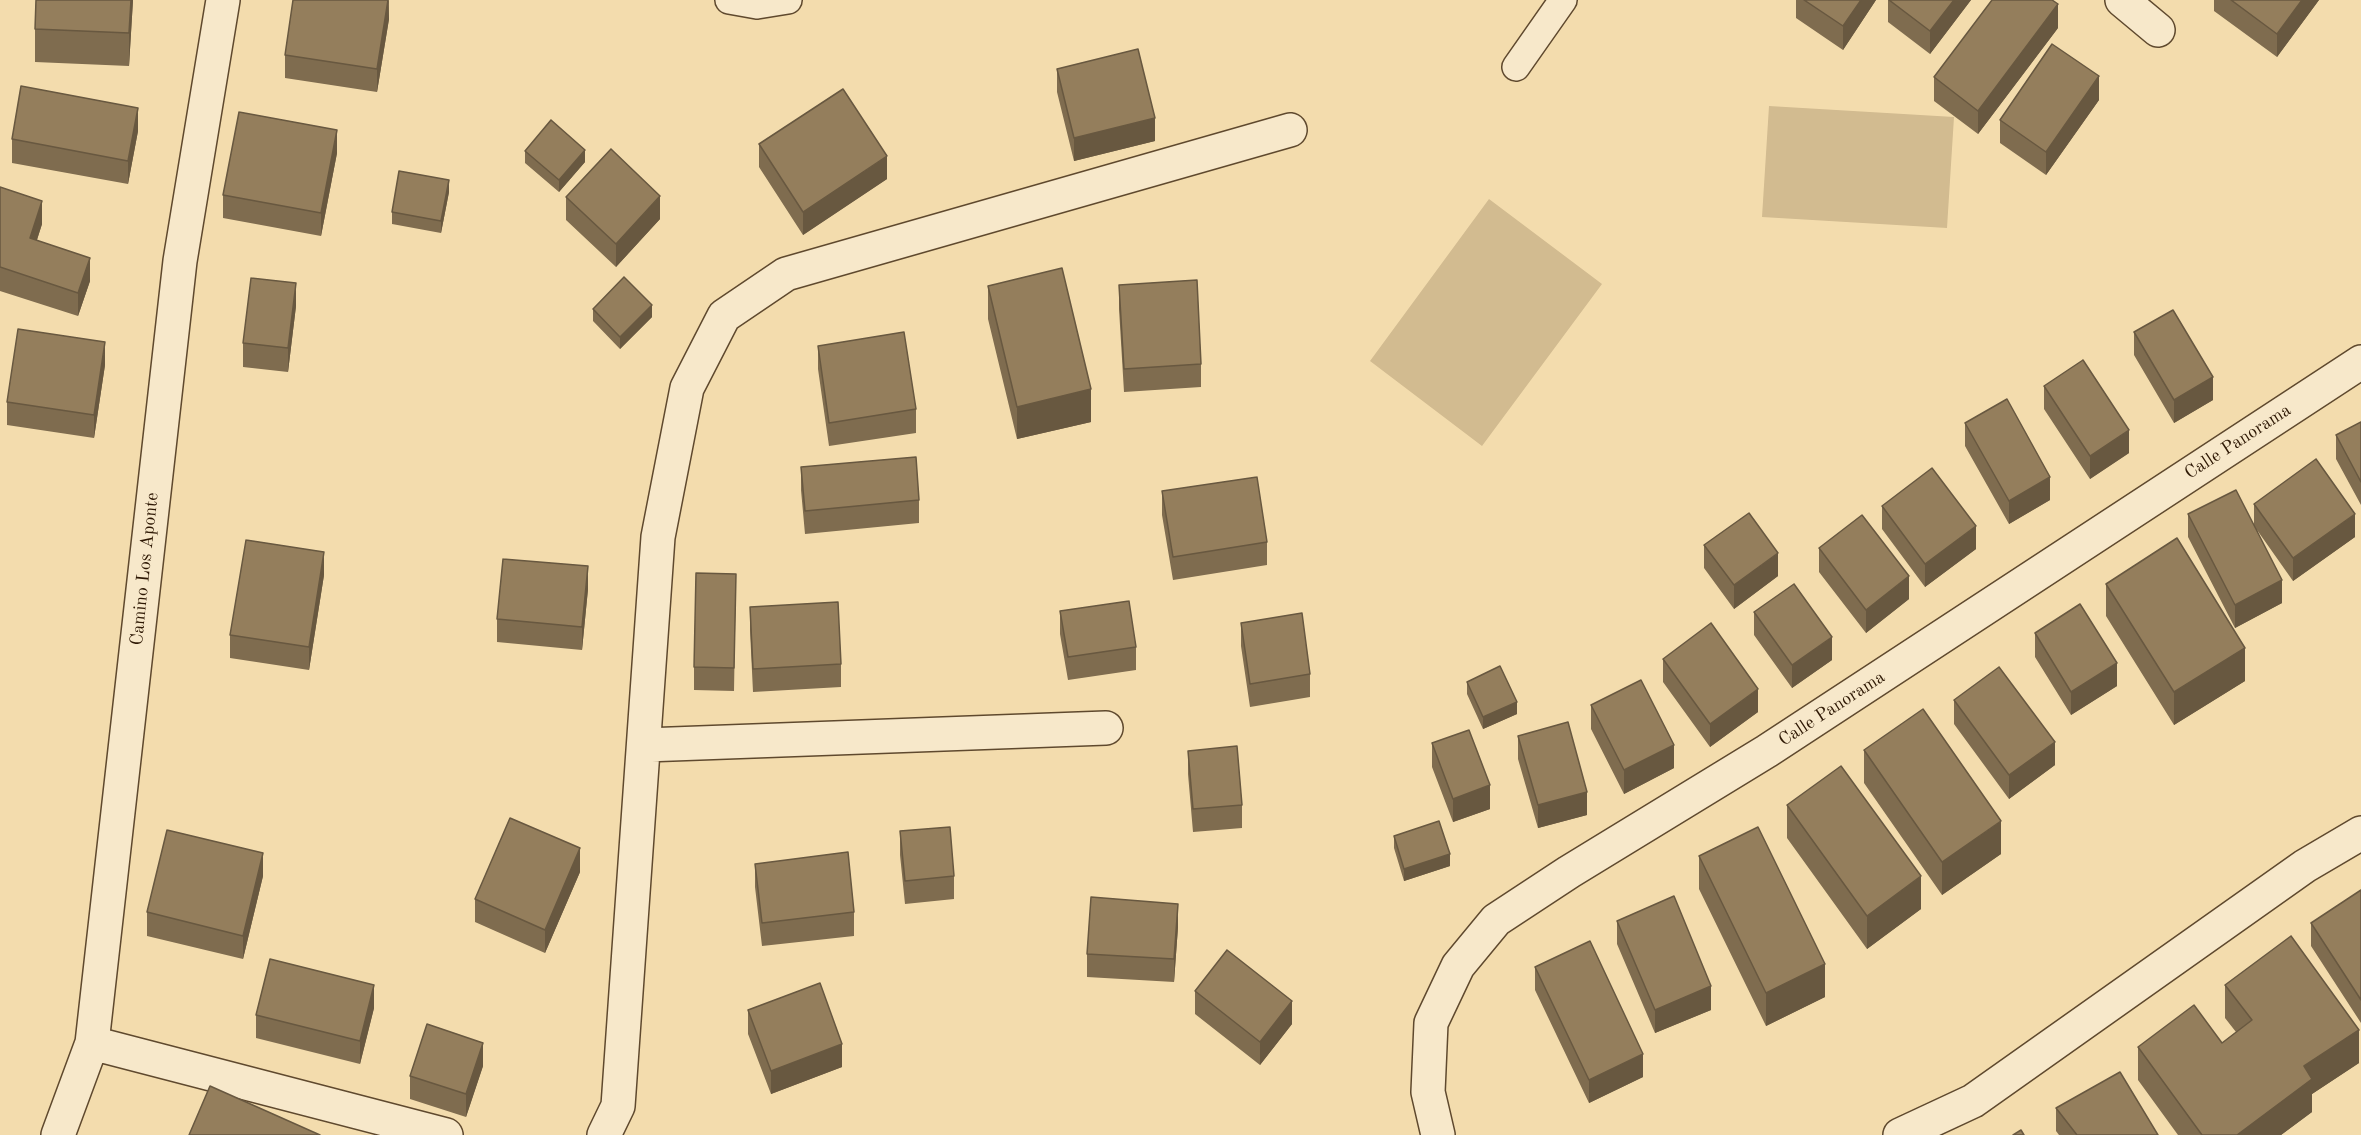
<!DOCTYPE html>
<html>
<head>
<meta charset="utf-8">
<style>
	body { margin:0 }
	canvas { display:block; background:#f3dcad }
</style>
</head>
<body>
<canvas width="2361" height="1135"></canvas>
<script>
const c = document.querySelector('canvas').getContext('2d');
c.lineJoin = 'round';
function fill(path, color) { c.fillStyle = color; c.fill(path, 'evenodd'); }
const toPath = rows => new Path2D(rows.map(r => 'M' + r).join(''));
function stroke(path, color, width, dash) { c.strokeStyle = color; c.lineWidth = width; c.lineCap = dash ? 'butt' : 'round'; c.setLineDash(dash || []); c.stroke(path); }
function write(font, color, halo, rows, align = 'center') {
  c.font = font + ' "Old Standard TT",serif'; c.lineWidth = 5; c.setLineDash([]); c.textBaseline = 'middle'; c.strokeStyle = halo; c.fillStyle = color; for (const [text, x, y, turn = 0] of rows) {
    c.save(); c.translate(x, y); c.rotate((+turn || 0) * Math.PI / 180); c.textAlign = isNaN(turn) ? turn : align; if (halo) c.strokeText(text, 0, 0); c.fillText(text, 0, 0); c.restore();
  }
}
fill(toPath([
	[1769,106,1954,117,1947,228,1762,217],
	[1489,199,1602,284,1482,446,1370,361]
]), '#d2bb90');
const service = toPath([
	[729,0,757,5,788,0],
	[1516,67,1563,0]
]);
const minor = toPath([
	[2122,0,2158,30],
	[645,745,1106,728],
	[92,1043,446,1135],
	[58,1135,92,1043,180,261,223,0],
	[604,1135,618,1106,658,537,687,388,724,316,786,274,1290,130],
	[1438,1135,1428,1092,1431,1023,1458,966,1496,920,1569,872,1767,751,2361,362],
	[1900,1135,1973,1101,2305,866,2361,833]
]);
stroke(service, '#5f492e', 30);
stroke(minor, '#5f492e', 36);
stroke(service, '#f7e8ca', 27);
stroke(minor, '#f7e8ca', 33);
fill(toPath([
	[36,0,133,0,129,66,35,62,35,29],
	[389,0,389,19,377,92,285,78,285,55],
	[1796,0,1876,0,1843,50,1796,18],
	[1888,0,1971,0,1930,54,1888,22],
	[2214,0,2319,0,2277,57,2214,11],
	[2058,28,1978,134,1934,101,1934,77],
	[1057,69,1155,141,1074,161,1057,92],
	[2099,100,2046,175,2000,143,2000,120],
	[138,131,128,184,12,163,12,139],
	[759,144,887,179,803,235,759,167],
	[525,151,585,162,559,192,525,163],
	[337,153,321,236,223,218,223,195],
	[0,187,42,224,37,240,90,281,78,316,0,291],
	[449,192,441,233,392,224,392,212],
	[566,197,660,219,616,267,566,220],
	[1119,285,1201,364,1201,387,1124,392,1119,309],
	[988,286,1091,422,1017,439,988,319],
	[296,306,288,372,243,367,243,343],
	[593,309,652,317,620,349,593,321],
	[2134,332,2213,400,2174,423,2134,355],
	[818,346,916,409,916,433,829,446,818,369],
	[105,365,94,438,7,425,7,402],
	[2044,386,2129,453,2090,479,2044,409],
	[2361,422,2361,505,2336,459,2336,435],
	[1965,423,2050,500,2009,524,1965,446],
	[801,467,919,500,919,523,805,534,801,490],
	[1162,491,1267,542,1267,565,1173,580,1162,515],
	[2254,504,2355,537,2293,581,2257,530,2282,603,2235,628,2188,537,2188,514,2254,525],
	[1882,506,1976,549,1925,587,1882,529],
	[1704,545,1778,576,1734,609,1704,568],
	[1819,548,1909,599,1866,633,1819,572],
	[736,574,734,691,694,690,694,667],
	[324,575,309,670,230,658,230,635],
	[2106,584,2245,681,2174,725,2106,616],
	[588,589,582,650,497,642,497,619],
	[750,607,841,664,841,687,753,692,750,630],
	[1060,611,1136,647,1136,670,1068,680,1060,634],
	[1754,612,1832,660,1792,688,1754,635],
	[1241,623,1310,674,1310,697,1250,707,1241,646],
	[2035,633,2117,686,2071,715,2035,657],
	[1663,659,1758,712,1710,747,1663,682],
	[1467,682,1517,714,1483,729,1467,694],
	[1954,700,2055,765,2009,799,1954,724],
	[1591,705,1674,768,1624,794,1591,729],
	[1518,736,1587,815,1538,828,1518,759],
	[1432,743,1490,809,1453,822,1432,767],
	[1864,750,2001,854,1942,895,1864,783],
	[1188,751,1242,805,1242,828,1193,832,1188,774],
	[1787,805,1921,909,1867,949,1787,838],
	[900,831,954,876,954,899,905,904,900,855],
	[1394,836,1450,866,1404,881,1394,848],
	[1699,856,1825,997,1766,1026,1699,889],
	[755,864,854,912,854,936,762,946,755,887],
	[580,872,545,953,475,922,475,899],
	[263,876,243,959,147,936,147,912],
	[2361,890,2361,1023,2311,946,2311,923],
	[1617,921,1711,1010,1655,1033,1617,944],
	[1178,927,1174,982,1087,977,1087,954],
	[1535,967,1643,1077,1589,1103,1535,990],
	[2225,985,2359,1063,2312,1094,2312,1112,2281,1135,2178,1135,2138,1080,2138,1047,2222,1043,2236,1032,2225,1018],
	[1195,991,1292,1024,1260,1065,1195,1014],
	[374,1008,360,1064,256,1038,256,1015],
	[748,1010,842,1067,771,1094,748,1034],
	[483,1066,466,1117,410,1099,410,1076],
	[2056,1108,2158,1135,2059,1135,2056,1131]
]), '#7f6c4f');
fill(toPath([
	[131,0,133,0,129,66,129,33],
	[388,0,389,19,377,92,377,69],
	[1861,0,1876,0,1843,50,1843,26],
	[1954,0,1971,0,1930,54,1930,31],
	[2302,0,2319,0,2277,57,2277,34],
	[2058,4,2058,28,1978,134,1978,111],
	[2099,76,2099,100,2046,175,2046,152],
	[138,108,138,131,128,184,128,161],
	[1155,118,1155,141,1074,161,1074,138],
	[337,130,337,153,321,236,321,213],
	[585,150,585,162,559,192,559,180],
	[887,156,887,179,803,235,803,212],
	[449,180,449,192,441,233,441,221],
	[660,196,660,219,616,267,616,244],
	[42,201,42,224,30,261,30,238],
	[90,258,90,281,78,316,78,293],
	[296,283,296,306,288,372,288,348],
	[652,305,652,317,620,349,620,337],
	[105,342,105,365,94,438,94,415],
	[2213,377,2213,400,2174,423,2174,400],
	[1091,389,1091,422,1017,439,1017,407],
	[2129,430,2129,453,2090,479,2090,456],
	[2050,477,2050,500,2009,524,2009,501],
	[2355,514,2355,537,2293,581,2293,558],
	[1976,526,1976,549,1925,587,1925,564],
	[324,552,324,575,309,670,309,647],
	[1778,553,1778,576,1734,609,1734,585],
	[588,566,588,589,582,650,582,627],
	[1909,576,1909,599,1866,633,1866,610],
	[2282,580,2282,603,2235,628,2235,605],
	[1832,637,1832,660,1792,688,1792,665],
	[2245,648,2245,681,2174,725,2174,692],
	[2117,663,2117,686,2071,715,2071,692],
	[1758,689,1758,712,1710,747,1710,724],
	[1517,702,1517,714,1483,729,1483,717],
	[2055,742,2055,765,2009,799,2009,775],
	[1674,745,1674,768,1624,794,1624,770],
	[1490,785,1490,809,1453,822,1453,799],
	[1587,792,1587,815,1538,828,1538,805],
	[2001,821,2001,854,1942,895,1942,862],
	[580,848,580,872,545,953,545,930],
	[263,853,263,876,243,959,243,936],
	[1450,854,1450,866,1404,881,1404,869],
	[1921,876,1921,909,1867,949,1867,916],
	[1178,904,1178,927,1174,982,1174,959],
	[1825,964,1825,997,1766,1026,1766,993],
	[374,985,374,1008,360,1064,360,1041],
	[1711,986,1711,1010,1655,1033,1655,1010],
	[1292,1001,1292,1024,1260,1065,1260,1042],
	[2359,1030,2359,1063,2312,1094,2312,1112,2281,1135,2237,1135,2304,1066],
	[483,1043,483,1066,466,1117,466,1094],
	[842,1044,842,1067,771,1094,771,1071],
	[1643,1054,1643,1077,1589,1103,1589,1080]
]), '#685840');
const building = toPath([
	[36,0,131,0,129,33,35,29,36,0],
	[293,0,388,0,377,69,285,55,293,0],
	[1804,0,1861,0,1843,26,1804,0],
	[1889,0,1954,0,1930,31,1889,0],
	[1992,0,2052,0,2058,4,1978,111,1934,77,1992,0],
	[2231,0,2302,0,2277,34,2231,0],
	[2052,44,2099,76,2046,152,2000,120,2052,44],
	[1138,49,1155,118,1074,138,1057,69,1138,49],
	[21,86,138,108,128,161,12,139,21,86],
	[843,89,887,156,803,212,759,144,843,89],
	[239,112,337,130,321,213,223,195,239,112],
	[551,120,585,150,559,180,525,151,551,120],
	[611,149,660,196,616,244,566,197,611,149],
	[399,171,449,180,441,221,392,212,399,171],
	[0,187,42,201,30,238,90,258,78,293,0,267,0,187],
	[1062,268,1091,389,1017,407,988,286,1062,268],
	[624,277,652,305,620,337,593,309,624,277],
	[251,278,296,283,288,348,243,343,251,278],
	[1197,280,1201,364,1124,369,1119,285,1197,280],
	[2173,310,2213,377,2174,400,2134,332,2173,310],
	[18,329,105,342,94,415,7,402,18,329],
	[904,332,916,409,829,423,818,346,904,332],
	[2083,360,2129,430,2090,456,2044,386,2083,360],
	[2007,399,2050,477,2009,501,1965,423,2007,399],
	[2361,422,2361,482,2336,435,2361,422],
	[916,457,919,500,805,511,801,467,916,457],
	[2316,459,2355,514,2293,558,2254,504,2316,459],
	[1932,468,1976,526,1925,564,1882,506,1932,468],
	[1257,477,1267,542,1173,557,1162,491,1257,477],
	[2236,490,2282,580,2235,605,2188,514,2236,490],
	[1749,513,1778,553,1734,585,1704,545,1749,513],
	[1862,515,1909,576,1866,610,1819,548,1862,515],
	[2177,538,2245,648,2174,692,2106,584,2177,538],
	[246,540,324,552,309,647,230,635,246,540],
	[503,559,588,566,582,627,497,619,503,559],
	[696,573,736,574,734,668,694,667,696,573],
	[1794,584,1832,637,1792,665,1754,612,1794,584],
	[1129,601,1136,647,1068,657,1060,611,1129,601],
	[838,602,841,664,753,669,750,607,838,602],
	[2080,604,2117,663,2071,692,2035,633,2080,604],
	[1302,613,1310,674,1250,684,1241,623,1302,613],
	[1711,623,1758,689,1710,724,1663,659,1711,623],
	[1500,666,1517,702,1483,717,1467,682,1500,666],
	[1999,667,2055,742,2009,775,1954,700,1999,667],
	[1641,680,1674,745,1624,770,1591,705,1641,680],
	[1923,709,2001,821,1942,862,1864,750,1923,709],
	[1568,722,1587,792,1538,805,1518,736,1568,722],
	[1469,730,1490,785,1453,799,1432,743,1469,730],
	[1237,746,1242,805,1193,809,1188,751,1237,746],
	[1841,766,1921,876,1867,916,1787,805,1841,766],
	[510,818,580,848,545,930,475,899,510,818],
	[1439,821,1450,854,1404,869,1394,836,1439,821],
	[950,827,954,876,905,881,900,831,950,827],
	[1758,827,1825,964,1766,993,1699,856,1758,827],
	[167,830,263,853,243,936,147,912,167,830],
	[848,852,854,912,762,923,755,864,848,852],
	[2361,890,2361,1000,2311,923,2361,890],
	[1674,896,1711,986,1655,1010,1617,921,1674,896],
	[1091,897,1178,904,1174,959,1087,954,1091,897],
	[2291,936,2359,1030,2304,1066,2312,1079,2237,1135,2202,1135,2138,1047,2194,1005,2222,1043,2252,1020,2225,985,2291,936],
	[1590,941,1643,1054,1589,1080,1535,967,1590,941],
	[1227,950,1292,1001,1260,1042,1195,991,1227,950],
	[270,959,374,985,360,1041,256,1015,270,959],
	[820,983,842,1044,771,1071,748,1010,820,983],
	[427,1024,483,1043,466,1094,410,1076,427,1024],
	[2120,1072,2158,1135,2077,1135,2056,1108,2120,1072],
	[210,1086,320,1135,189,1135,210,1086],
	[2021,1130,2024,1135,2013,1135,2021,1130]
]);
fill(building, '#947e5c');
stroke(building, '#685840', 1.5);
write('18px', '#2e1804', '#f7e8ca', [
	["Calle Panorama",2238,442,-33],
	["Camino Los Aponte",145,569,-84],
	["Calle Panorama",1832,709,-33]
]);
</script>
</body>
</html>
